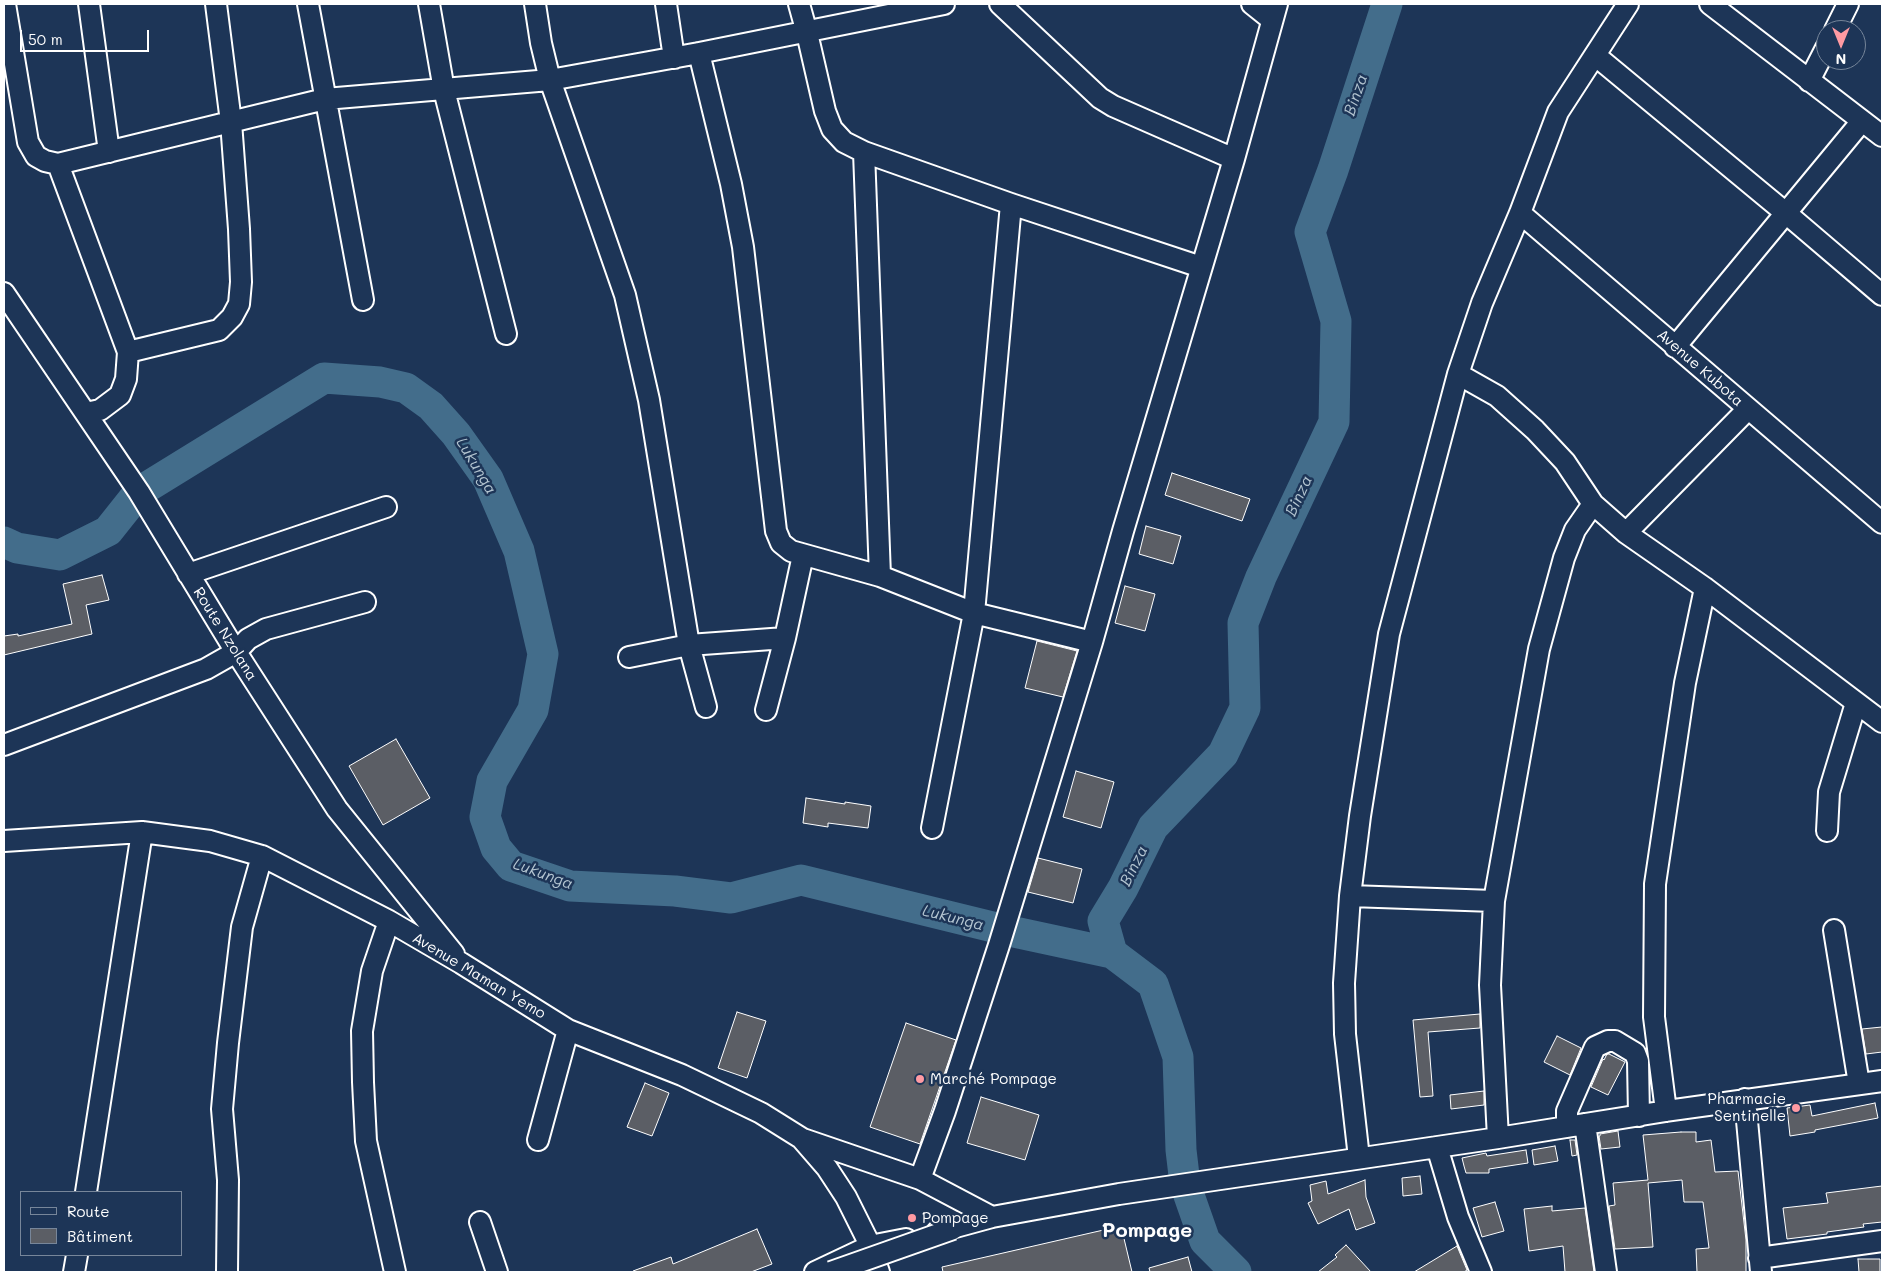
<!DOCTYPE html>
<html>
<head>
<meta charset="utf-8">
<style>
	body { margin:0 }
	#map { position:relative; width:1886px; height:1276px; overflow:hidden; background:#1d3557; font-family:Mali,sans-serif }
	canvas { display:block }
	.frame { position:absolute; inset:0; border:5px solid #fff; pointer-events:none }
	.legend { position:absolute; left:20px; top:1191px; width:162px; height:65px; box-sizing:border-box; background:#1d3557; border:1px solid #77869a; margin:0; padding:6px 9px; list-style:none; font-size:15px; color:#fff }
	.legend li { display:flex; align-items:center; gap:10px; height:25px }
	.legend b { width:25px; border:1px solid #77869a }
	.north { position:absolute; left:1816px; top:20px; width:50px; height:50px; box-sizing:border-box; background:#1d3557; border:1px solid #77869a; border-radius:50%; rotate:180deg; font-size:14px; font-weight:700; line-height:20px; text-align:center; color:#fff }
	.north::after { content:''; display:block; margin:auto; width:18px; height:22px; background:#ff9aa2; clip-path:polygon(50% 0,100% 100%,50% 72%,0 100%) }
	.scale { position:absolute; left:20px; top:30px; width:129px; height:22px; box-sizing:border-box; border:2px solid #fff; border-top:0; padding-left:6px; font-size:15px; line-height:18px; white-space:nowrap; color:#fff; -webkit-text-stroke:4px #1d3557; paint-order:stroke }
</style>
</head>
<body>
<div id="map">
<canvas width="1886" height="1276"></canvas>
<div class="frame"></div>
<ul class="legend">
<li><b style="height:6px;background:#1d3557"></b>Route</li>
<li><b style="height:14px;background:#5b5e65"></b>Bâtiment</li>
</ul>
<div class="north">N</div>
<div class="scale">50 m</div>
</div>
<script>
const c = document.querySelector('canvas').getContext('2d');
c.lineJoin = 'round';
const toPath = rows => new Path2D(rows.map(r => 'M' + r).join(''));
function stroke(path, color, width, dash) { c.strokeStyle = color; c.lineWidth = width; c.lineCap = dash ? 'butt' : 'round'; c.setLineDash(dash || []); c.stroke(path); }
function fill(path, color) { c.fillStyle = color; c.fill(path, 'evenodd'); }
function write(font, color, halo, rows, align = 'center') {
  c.font = font + ' Mali,sans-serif'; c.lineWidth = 5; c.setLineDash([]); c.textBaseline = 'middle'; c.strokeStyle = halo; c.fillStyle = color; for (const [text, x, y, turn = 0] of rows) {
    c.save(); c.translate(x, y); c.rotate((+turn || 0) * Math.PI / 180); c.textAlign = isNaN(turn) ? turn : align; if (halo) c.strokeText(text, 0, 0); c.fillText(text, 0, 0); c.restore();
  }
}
stroke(toPath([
	[4,542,17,548,60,555,108,531,139,492,324,378,380,382,406,388,431,406,456,434,488,479,519,551,543,654,533,710,492,781,485,817,496,848,511,866,570,886,675,891,731,898,801,880,1005,930,1112,953,1153,984,1178,1057,1181,1150,1185,1184,1205,1241,1236,1272],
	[1112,953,1103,921,1123,888,1153,827,1223,754,1245,708,1243,623,1261,577,1334,422,1336,321,1310,232,1333,170,1387,4]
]), '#436d8b', 31);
const building = toPath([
	[1172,473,1250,499,1242,521,1165,495,1172,473],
	[1146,526,1181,536,1173,564,1139,554,1146,526],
	[102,575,109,600,86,605,92,634,4,655,4,636,18,634,18,636,72,624,63,584,102,575],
	[1125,586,1155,594,1145,631,1115,623,1125,586],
	[1037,641,1077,651,1063,697,1025,688,1037,641],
	[396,739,430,798,383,825,349,766,396,739],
	[1076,771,1114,782,1101,828,1063,817,1076,771],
	[806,798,845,804,845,802,871,806,868,828,828,823,828,827,803,823,806,798],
	[1038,858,1082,869,1073,903,1028,892,1038,858],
	[737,1012,766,1021,747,1078,718,1068,737,1012],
	[1480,1014,1480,1028,1428,1032,1433,1096,1420,1097,1413,1020,1480,1014],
	[906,1023,956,1040,920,1144,870,1127,906,1023],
	[1882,1027,1882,1052,1866,1054,1862,1029,1882,1027],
	[1557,1036,1581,1048,1570,1075,1544,1062,1557,1036],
	[1607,1054,1609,1054,1625,1062,1608,1095,1591,1087,1603,1059,1604,1060,1607,1054],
	[645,1083,669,1093,652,1136,627,1127,645,1083],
	[1484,1091,1484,1105,1451,1109,1450,1095,1484,1091],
	[981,1097,1039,1115,1025,1160,967,1143,981,1097],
	[1875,1103,1878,1118,1815,1130,1815,1132,1790,1136,1787,1108,1810,1105,1812,1116,1875,1103],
	[1618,1131,1620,1147,1601,1149,1599,1136,1600,1136,1600,1134,1618,1131],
	[1681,1132,1696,1132,1696,1142,1711,1140,1715,1172,1738,1171,1746,1240,1746,1272,1697,1272,1696,1249,1709,1248,1703,1202,1684,1202,1682,1180,1648,1183,1653,1247,1615,1249,1609,1206,1615,1205,1613,1183,1648,1180,1643,1135,1681,1132],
	[1570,1140,1575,1140,1577,1155,1572,1156,1570,1140],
	[1555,1146,1558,1161,1534,1165,1532,1150,1555,1146],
	[1526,1150,1528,1163,1489,1169,1489,1173,1466,1173,1464,1166,1462,1158,1486,1153,1487,1156,1526,1150],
	[1420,1176,1422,1194,1403,1196,1402,1178,1420,1176],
	[1365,1180,1366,1197,1375,1223,1356,1230,1349,1209,1318,1224,1308,1203,1312,1201,1310,1185,1326,1181,1328,1194,1365,1180],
	[1882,1186,1882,1222,1863,1224,1864,1227,1827,1232,1827,1234,1787,1239,1783,1208,1828,1203,1826,1193,1882,1186],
	[1495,1202,1504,1231,1482,1237,1473,1208,1495,1202],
	[1552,1206,1552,1211,1585,1208,1594,1272,1565,1272,1563,1246,1529,1251,1524,1209,1552,1206],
	[1121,1226,1132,1272,943,1272,942,1267,1121,1226],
	[757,1229,772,1264,751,1272,633,1272,633,1271,671,1257,673,1264,757,1229],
	[1346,1245,1371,1272,1318,1272,1337,1257,1335,1255,1346,1245],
	[1457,1246,1467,1270,1464,1272,1414,1272,1457,1246],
	[1188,1257,1192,1272,1150,1272,1149,1268,1188,1257],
	[1858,1259,1880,1259,1880,1272,1859,1272,1858,1259]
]);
fill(building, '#5b5e65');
stroke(building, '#fff', 1);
const minor = toPath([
	[5,4,28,142,36,156,45,161,58,164,325,99,550,80,699,53,944,4],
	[89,4,109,152],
	[308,4,363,300],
	[429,4,444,90,506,334],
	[535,4,541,43,550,80,625,295,649,400,689,645,706,707],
	[666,4,674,58],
	[799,4,807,33,825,111,832,129,844,142,864,152,1011,204,1201,267],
	[1000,4,1100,98,1113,106,1234,159],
	[1252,4,1272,20],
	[1710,4,1882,136],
	[1835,30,1848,4],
	[699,53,731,184,743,247,776,531,781,543,791,551,880,576,974,613,1092,642],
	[1596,56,1787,214,1882,295],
	[1809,81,1826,48],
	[864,152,880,576],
	[58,164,128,352,126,379,120,395,100,410,86,413],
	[1520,213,1882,523],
	[4,293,139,492,236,652,337,809,454,954],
	[1675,347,1862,121],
	[128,352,219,330,232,317,239,304,241,282,239,229,231,122,216,4],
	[1458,374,1497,396,1535,430,1565,462,1593,504,1626,533,1705,588,1882,722],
	[1626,533,1748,409],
	[188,574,386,507],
	[629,657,689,645,785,638],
	[766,710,785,638,803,555],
	[4,745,206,669,236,652,248,639,266,629,365,602],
	[932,828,974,613,1011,204],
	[1827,831,1829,792,1856,703],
	[4,841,142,832,210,841,262,856,389,921,461,963,568,1030,682,1075,761,1113,801,1138,827,1168,846,1197,868,1241,879,1272],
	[1350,896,1494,901],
	[389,921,372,971,362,1031,363,1082,366,1141,395,1272],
	[1834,930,1859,1084],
	[1745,1099,1761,1272],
	[1666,1111,1654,1017,1655,884,1685,683,1705,588],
	[1585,1124,1606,1272],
	[1567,1127,1567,1111,1595,1047,1608,1041,1615,1041,1635,1053,1638,1061,1639,1116],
	[1498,1138,1490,985,1494,901,1539,649,1564,558,1575,530,1593,504],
	[803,1139,920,1179,992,1217],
	[538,1140,568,1030],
	[1437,1147,1458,1217,1481,1272],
	[1359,1158,1345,1034,1344,983,1350,896,1360,816,1389,634,1458,374,1482,303,1520,213,1558,112,1628,4],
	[920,1179,945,1111,999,945,1092,642,1123,531,1234,159,1277,4],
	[86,1192,142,832],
	[480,1222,497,1272],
	[937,1232,992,1217,1119,1194,1498,1138,1666,1111,1882,1081],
	[1759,1258,1882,1241],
	[74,1272,77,1255],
	[227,1272,228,1180,222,1109,228,1043,242,927,262,856],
	[815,1272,870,1246,906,1239]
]);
stroke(minor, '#fff', 24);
stroke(minor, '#1d3557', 20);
const minorBridge = toPath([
	[831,1272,953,1229]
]);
stroke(minorBridge, '#fff', 24, []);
stroke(minorBridge, '#1d3557', 20);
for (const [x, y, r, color] of [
	[920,1079,5,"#ff9aa2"],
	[1796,1108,5,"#ff9aa2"],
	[912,1218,5,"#ff9aa2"]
]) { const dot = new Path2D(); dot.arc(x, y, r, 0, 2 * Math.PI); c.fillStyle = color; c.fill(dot); stroke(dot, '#1d3557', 2); }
write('15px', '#fff', '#1d3557', [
	["Avenue Kubota",1700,368,41],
	["Route Nzolana",225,634,58],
	["Avenue Maman Yemo",479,976,31]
]);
write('15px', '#fff', '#1d3557', [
	["Marché Pompage",930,1079],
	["Pharmacie",1786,1099,"right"],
	["Sentinelle",1786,1116,"right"],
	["Pompage",922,1218]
], 'left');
write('italic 16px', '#b4c5d1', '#1d3557', [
	["Binza",1356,95,-71],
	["Lukunga",476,466,59],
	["Binza",1299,496,-65],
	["Binza",1134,866,-64],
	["Lukunga",543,874,20],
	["Lukunga",953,918,14]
]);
write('bold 20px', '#fff', '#1d3557', [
	["Pompage",1147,1231]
]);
</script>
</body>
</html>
